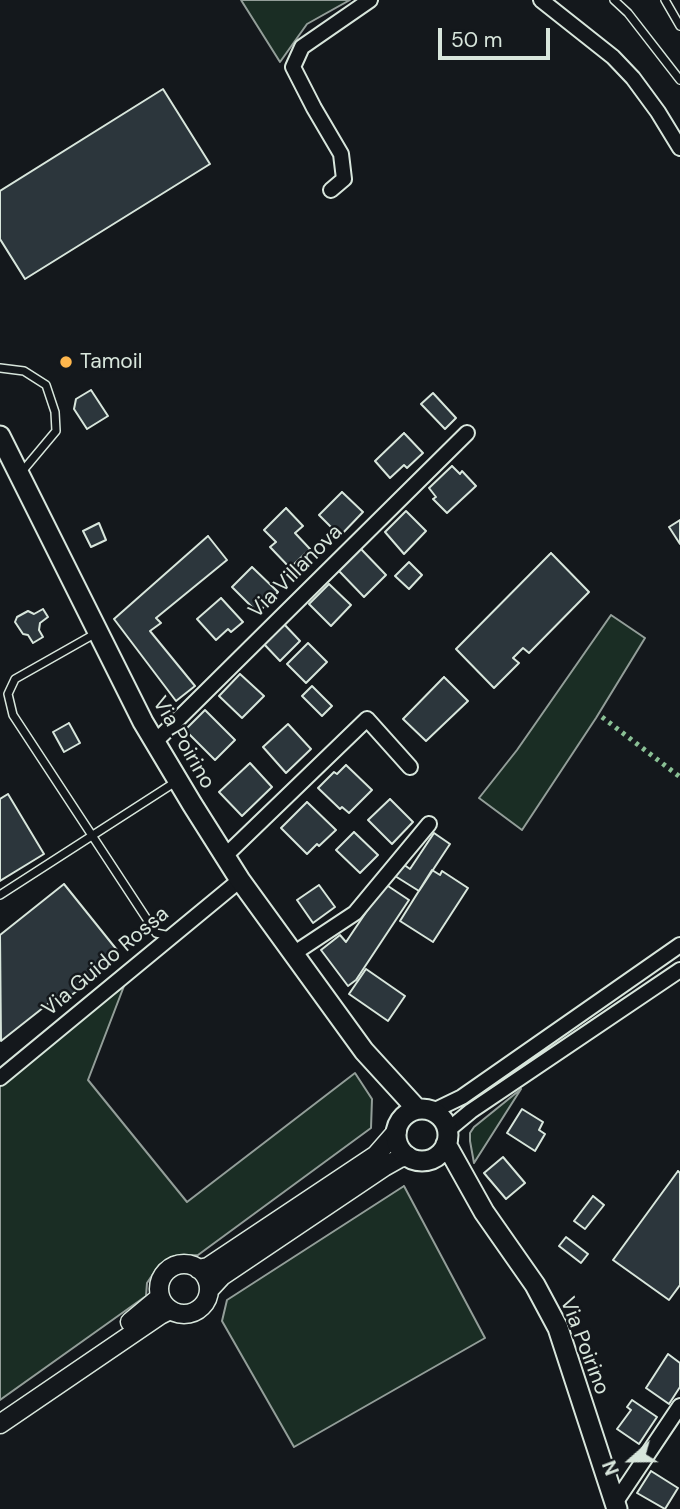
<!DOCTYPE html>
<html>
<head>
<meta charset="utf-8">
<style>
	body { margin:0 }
	#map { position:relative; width:680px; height:1509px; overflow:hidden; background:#14181c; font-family:"DM Sans",sans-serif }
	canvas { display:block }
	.north { position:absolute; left:596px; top:1425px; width:70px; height:70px; -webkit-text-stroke:5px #14181c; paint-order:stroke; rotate:249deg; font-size:19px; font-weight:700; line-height:28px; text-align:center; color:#d8e6dc }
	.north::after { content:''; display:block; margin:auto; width:24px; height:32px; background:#d8e6dc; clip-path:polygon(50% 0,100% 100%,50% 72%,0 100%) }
	.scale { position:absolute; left:438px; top:28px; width:112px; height:32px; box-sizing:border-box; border:4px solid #d8e6dc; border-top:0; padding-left:9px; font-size:21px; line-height:24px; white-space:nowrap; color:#d8e6dc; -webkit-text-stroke:5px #14181c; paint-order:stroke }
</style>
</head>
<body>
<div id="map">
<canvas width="680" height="1509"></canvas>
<div class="north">N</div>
<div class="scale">50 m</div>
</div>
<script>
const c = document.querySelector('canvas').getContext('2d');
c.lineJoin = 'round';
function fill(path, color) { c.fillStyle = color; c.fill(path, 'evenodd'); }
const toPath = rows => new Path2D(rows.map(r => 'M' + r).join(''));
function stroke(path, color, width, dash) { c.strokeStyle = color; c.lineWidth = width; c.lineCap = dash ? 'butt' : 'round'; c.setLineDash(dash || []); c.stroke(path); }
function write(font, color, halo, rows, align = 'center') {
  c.font = font + ' "DM Sans",sans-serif'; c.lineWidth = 5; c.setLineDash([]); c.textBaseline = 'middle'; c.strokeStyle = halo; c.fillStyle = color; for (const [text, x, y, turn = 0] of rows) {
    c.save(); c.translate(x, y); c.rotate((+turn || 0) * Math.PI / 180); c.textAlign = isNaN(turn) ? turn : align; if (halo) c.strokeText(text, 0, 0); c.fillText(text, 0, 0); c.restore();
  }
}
const green = toPath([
	[241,0,350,0,307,24,280,62,241,0],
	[611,615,645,638,596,718,522,830,479,798,517,750,611,615],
	[124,986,88,1080,187,1202,355,1073,372,1099,371,1128,198,1255,174,1256,159,1265,147,1283,146,1296,0,1400,0,1084,124,986],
	[521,1089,474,1163,470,1141,470,1133,474,1127,521,1089],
	[404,1186,485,1338,294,1447,222,1321,227,1300,404,1186]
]);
fill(green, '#1a2d24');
stroke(green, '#939e99', 2);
const building = toPath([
	[163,89,210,164,25,279,0,239,0,191,163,89],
	[91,390,108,416,87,429,74,409,76,399,91,390],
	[433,393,456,418,445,429,421,404,433,393],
	[404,433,423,453,407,468,404,465,390,478,375,461,404,433],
	[452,466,460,474,462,471,476,486,447,513,433,499,436,497,429,488,452,466],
	[342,492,363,512,340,536,319,515,342,492],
	[286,508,303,526,295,533,310,549,290,568,270,547,276,542,264,530,286,508],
	[406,511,426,531,404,554,385,532,406,511],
	[680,520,680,544,669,527,680,520],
	[99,523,106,540,91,547,83,531,99,523],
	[208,536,227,560,156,618,161,623,150,631,195,686,176,701,114,619,208,536],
	[361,549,386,575,364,597,339,571,361,549],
	[551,553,589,592,529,653,523,648,513,658,519,663,494,688,456,649,551,553],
	[409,562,422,575,409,589,395,576,409,562],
	[252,567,278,592,258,613,232,587,252,567],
	[329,584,351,605,331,626,309,604,329,584],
	[221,598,243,622,231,632,228,629,216,640,197,619,221,598],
	[43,609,48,617,40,623,39,630,43,637,33,643,28,635,23,634,15,622,17,617,28,611,34,614,43,609],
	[283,623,300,641,280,661,263,643,283,623],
	[308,643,327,662,306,683,287,664,308,643],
	[240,674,264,696,242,718,219,696,240,674],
	[444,677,468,701,426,741,403,719,444,677],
	[312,686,332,706,322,716,302,696,312,686],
	[205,710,235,740,215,760,185,730,205,710],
	[69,723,80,743,64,752,53,732,69,723],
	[288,724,311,749,286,773,263,747,288,724],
	[250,763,272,787,242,816,219,792,250,763],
	[346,765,372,790,349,813,342,807,340,809,318,788,334,772,337,774,346,765],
	[8,794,44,854,0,881,0,799,8,794],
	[390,799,413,822,392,844,368,820,390,799],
	[307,802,336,830,319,846,317,844,307,854,281,828,307,802],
	[354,832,378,855,360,873,336,850,354,832],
	[434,833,450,844,419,891,395,876,403,864,410,869,434,833],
	[432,870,440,875,442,871,468,888,433,942,400,921,432,870],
	[64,884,117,950,104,960,108,966,63,1002,58,996,1,1041,0,935,64,884],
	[385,884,409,900,356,980,348,986,321,950,340,935,346,942,385,884],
	[319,885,335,907,313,923,297,900,319,885],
	[366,969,405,996,388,1021,349,994,366,969],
	[522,1109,543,1122,539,1130,545,1134,535,1151,507,1133,522,1109],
	[503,1157,525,1183,506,1199,484,1173,503,1157],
	[678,1171,680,1173,680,1285,669,1300,613,1260,678,1171],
	[593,1196,604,1205,585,1229,574,1221,593,1196],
	[566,1237,588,1254,581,1263,559,1246,566,1237],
	[668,1354,680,1363,680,1387,669,1404,646,1388,668,1354],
	[632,1400,657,1417,639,1444,617,1429,631,1410,627,1407,632,1400],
	[651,1471,678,1488,665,1509,637,1493,651,1471]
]);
fill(building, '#2c363c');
stroke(building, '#d8e6dc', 2);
const service = toPath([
	[614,0,628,13,680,80],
	[665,0,680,26],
	[0,368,24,371,46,385,55,412,56,431,20,474],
	[98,632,15,679,8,694,13,715,156,933,170,936],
	[0,895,177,781]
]);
const minor = toPath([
	[541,0,613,57,633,78,658,112,680,148],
	[331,190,344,179,341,154,314,108,293,67,302,47,370,0],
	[155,742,467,433],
	[225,856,367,719,410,767],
	[293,954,355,913,429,824],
	[0,1078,240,880],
	[433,1111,462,1097,680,945],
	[448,1130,471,1111,680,970],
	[615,1503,680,1406]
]);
const tertiary = toPath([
	'159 1289a25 25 0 1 1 50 0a25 25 0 1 1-50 0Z',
	[198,1269,208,1267,376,1155,397,1131],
	[209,1290,222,1276,384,1167,400,1158,408,1156],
	[130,1322,160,1297],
	[0,1424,160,1315,170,1310]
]);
const secondary = toPath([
	[0,436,143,722,192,804,240,880,364,1051,417,1109],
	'396 1135a26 26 0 1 1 52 0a26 26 0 1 1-52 0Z',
	[446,1144,484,1212,535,1285,558,1328,617,1509]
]);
stroke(service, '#d8e6dc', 10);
stroke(minor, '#d8e6dc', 18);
stroke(tertiary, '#d8e6dc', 21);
stroke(secondary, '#d8e6dc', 23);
stroke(service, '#14181c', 7);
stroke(minor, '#14181c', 14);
stroke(tertiary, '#14181c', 18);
stroke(secondary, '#14181c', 19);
stroke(toPath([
	[602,717,680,777]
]), '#8ac095', 5, [3.5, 5]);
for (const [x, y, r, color] of [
	[66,362,7,"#ffb74d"]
]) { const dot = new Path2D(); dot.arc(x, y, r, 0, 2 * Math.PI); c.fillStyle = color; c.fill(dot); stroke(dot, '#14181c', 2.5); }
write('21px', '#d8e6dc', '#14181c', [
	["Tamoil",80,362]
], 'left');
write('21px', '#d8e6dc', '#14181c', [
	["Via Villanova",296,572,-45],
	["Via Poirino",183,743,60],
	["Via Guido Rossa",106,962,-40],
	["Via Poirino",584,1346,69]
]);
</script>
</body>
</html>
